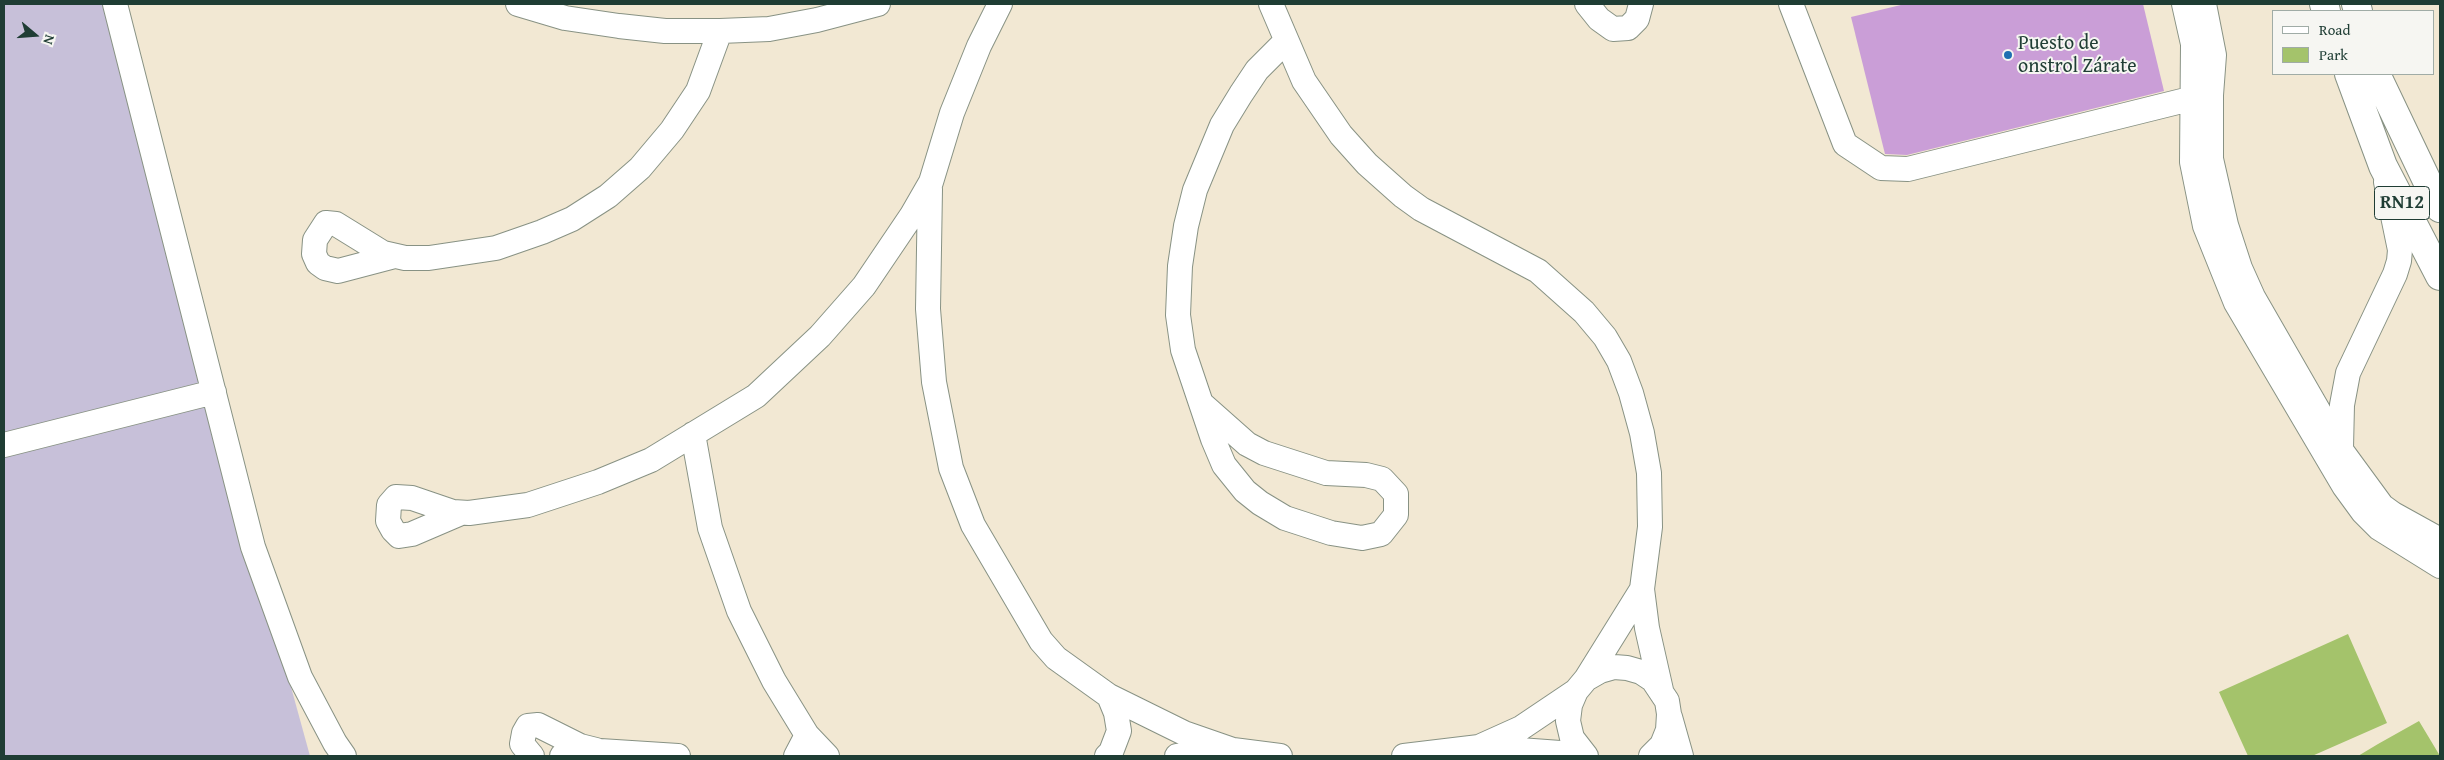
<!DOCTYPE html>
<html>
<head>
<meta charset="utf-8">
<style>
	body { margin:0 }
	#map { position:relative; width:2444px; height:760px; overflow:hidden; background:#f2e8d3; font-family:"Gentium Book Plus",serif }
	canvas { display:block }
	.frame { position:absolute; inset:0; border:5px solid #1f3d34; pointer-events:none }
	.legend { position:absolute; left:2272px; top:10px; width:162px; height:65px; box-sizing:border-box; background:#f6f6f2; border:1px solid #a0aca6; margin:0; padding:6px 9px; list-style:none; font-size:15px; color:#1f3d34 }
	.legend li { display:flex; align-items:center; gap:10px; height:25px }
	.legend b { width:25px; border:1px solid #a0aca6 }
	.north { position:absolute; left:10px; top:10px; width:50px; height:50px; -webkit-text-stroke:4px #f6f6f2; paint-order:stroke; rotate:108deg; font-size:14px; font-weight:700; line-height:20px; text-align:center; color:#1f3d34 }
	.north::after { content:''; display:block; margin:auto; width:18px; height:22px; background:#1f3d34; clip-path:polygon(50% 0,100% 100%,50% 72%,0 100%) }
</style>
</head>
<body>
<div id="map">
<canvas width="2444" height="760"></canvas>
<div class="frame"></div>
<ul class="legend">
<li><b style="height:6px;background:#fff"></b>Road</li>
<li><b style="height:14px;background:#a4c36b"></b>Park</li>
</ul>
<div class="north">N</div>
</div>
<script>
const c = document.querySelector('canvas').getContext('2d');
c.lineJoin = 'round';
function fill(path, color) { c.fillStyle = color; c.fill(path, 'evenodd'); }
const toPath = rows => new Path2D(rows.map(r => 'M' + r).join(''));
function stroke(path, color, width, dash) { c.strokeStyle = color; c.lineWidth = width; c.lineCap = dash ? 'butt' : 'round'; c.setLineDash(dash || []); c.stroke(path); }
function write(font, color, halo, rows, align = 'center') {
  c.font = font + ' "Gentium Book Plus",serif'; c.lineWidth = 4; c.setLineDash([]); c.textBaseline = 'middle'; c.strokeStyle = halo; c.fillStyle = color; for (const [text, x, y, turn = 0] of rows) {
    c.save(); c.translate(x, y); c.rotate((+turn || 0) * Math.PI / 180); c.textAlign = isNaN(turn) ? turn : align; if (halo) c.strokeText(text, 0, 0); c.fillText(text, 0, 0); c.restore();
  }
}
fill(toPath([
	[4,4,103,4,310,756,4,756]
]), '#c7c0d9');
fill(toPath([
	[2348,634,2387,723,2312,756,2248,756,2219,692],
	[2419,721,2440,756,2358,756,2378,744]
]), '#a4c36b');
fill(toPath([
	[1905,4,2143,4,2164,91,1907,155,1885,154,1851,17]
]), '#ca9ed7');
const minor = toPath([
	[115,4,253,547,300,677,335,743,344,756],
	[518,4,565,18,619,26,665,31,720,31,769,29,817,20,878,4],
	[1271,4,1304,81,1341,135,1367,164,1403,196,1421,209,1538,271,1584,312,1605,337,1619,361,1631,393,1642,433,1649,473,1650,527,1642,589,1647,628,1661,690],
	[1587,4,1599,19,1613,29,1628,28,1637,19,1641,4],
	[1791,4,1845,144,1881,168,1908,169,2206,95],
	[2184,4,2193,44,2192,162,2205,226,2236,303,2344,486,2363,512,2379,528,2440,566],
	[2204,4,2214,55,2211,95,2211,159,2226,225,2240,268,2253,297,2341,450,2382,506,2393,514,2440,540],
	[930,189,928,309,934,382,951,468,973,525,1041,641,1056,658,1109,696,1184,733,1233,750],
	[395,256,338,271,325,268,318,263,314,254,315,240,326,223,336,224,383,253,405,258,429,258,496,248,542,232,572,219,608,196,640,168,672,130,698,91,720,31],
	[1203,405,1247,444,1264,453,1326,473,1366,475,1382,479,1396,494,1396,515,1381,534,1362,538,1331,533,1285,518,1260,503,1245,491,1224,465,1213,439,1183,350,1178,315,1180,266,1186,226,1195,190,1222,125,1241,94,1257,70,1286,41],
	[693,434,710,528,739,611,774,681,807,735,827,756],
	[4,445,214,392],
	[2341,448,2342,405,2348,373,2395,274,2399,261,2400,250,2386,182],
	[461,513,412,534,399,536,393,530,388,521,389,505,396,497,412,498,453,512,469,513,528,505,598,482,651,460,756,396,820,336,864,286,912,215,931,182,952,113,979,46,1000,4],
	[1586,679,1642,589],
	[1670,717,1681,756],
	[1481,746,1521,728,1576,691],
	[532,756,522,744,524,733,528,726,538,725,580,746,596,750],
	[562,756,600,751,678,756],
	[796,756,807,735],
	[1107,756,1111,752,1119,731,1116,713,1109,696],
	[1177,756,1233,750,1280,756],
	[1404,756,1479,747,1560,753,1573,756],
	[1586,756,1572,738,1568,721,1570,705,1576,691,1586,679,1600,671,1614,667,1627,668,1641,672,1653,680,1667,701,1669,714,1668,730,1662,745,1651,756]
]);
const highway = toPath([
	[2324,4,2326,11],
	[2356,4,2358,11],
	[2349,74,2383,166,2440,276],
	[2376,74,2440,208]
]);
stroke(minor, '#889284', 26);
stroke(highway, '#889284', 30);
stroke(minor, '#fff', 24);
stroke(highway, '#fff', 28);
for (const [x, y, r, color] of [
	[2008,55,5,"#1f6fb2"]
]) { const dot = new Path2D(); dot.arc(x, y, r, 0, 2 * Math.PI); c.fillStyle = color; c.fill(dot); stroke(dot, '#f6f6f2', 2); }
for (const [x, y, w] of [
	[2402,203,55]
]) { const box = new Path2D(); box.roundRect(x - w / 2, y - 16.5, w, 33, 4); c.fillStyle = '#f6f6f2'; c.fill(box); stroke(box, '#1f3d34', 1); }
write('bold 19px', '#1f3d34', null, [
	["RN12",2402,203]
]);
write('20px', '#1f3d34', '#f6f6f2', [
	["Puesto de",2018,44],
	["onstrol Zárate",2018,67]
], 'left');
</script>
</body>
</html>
